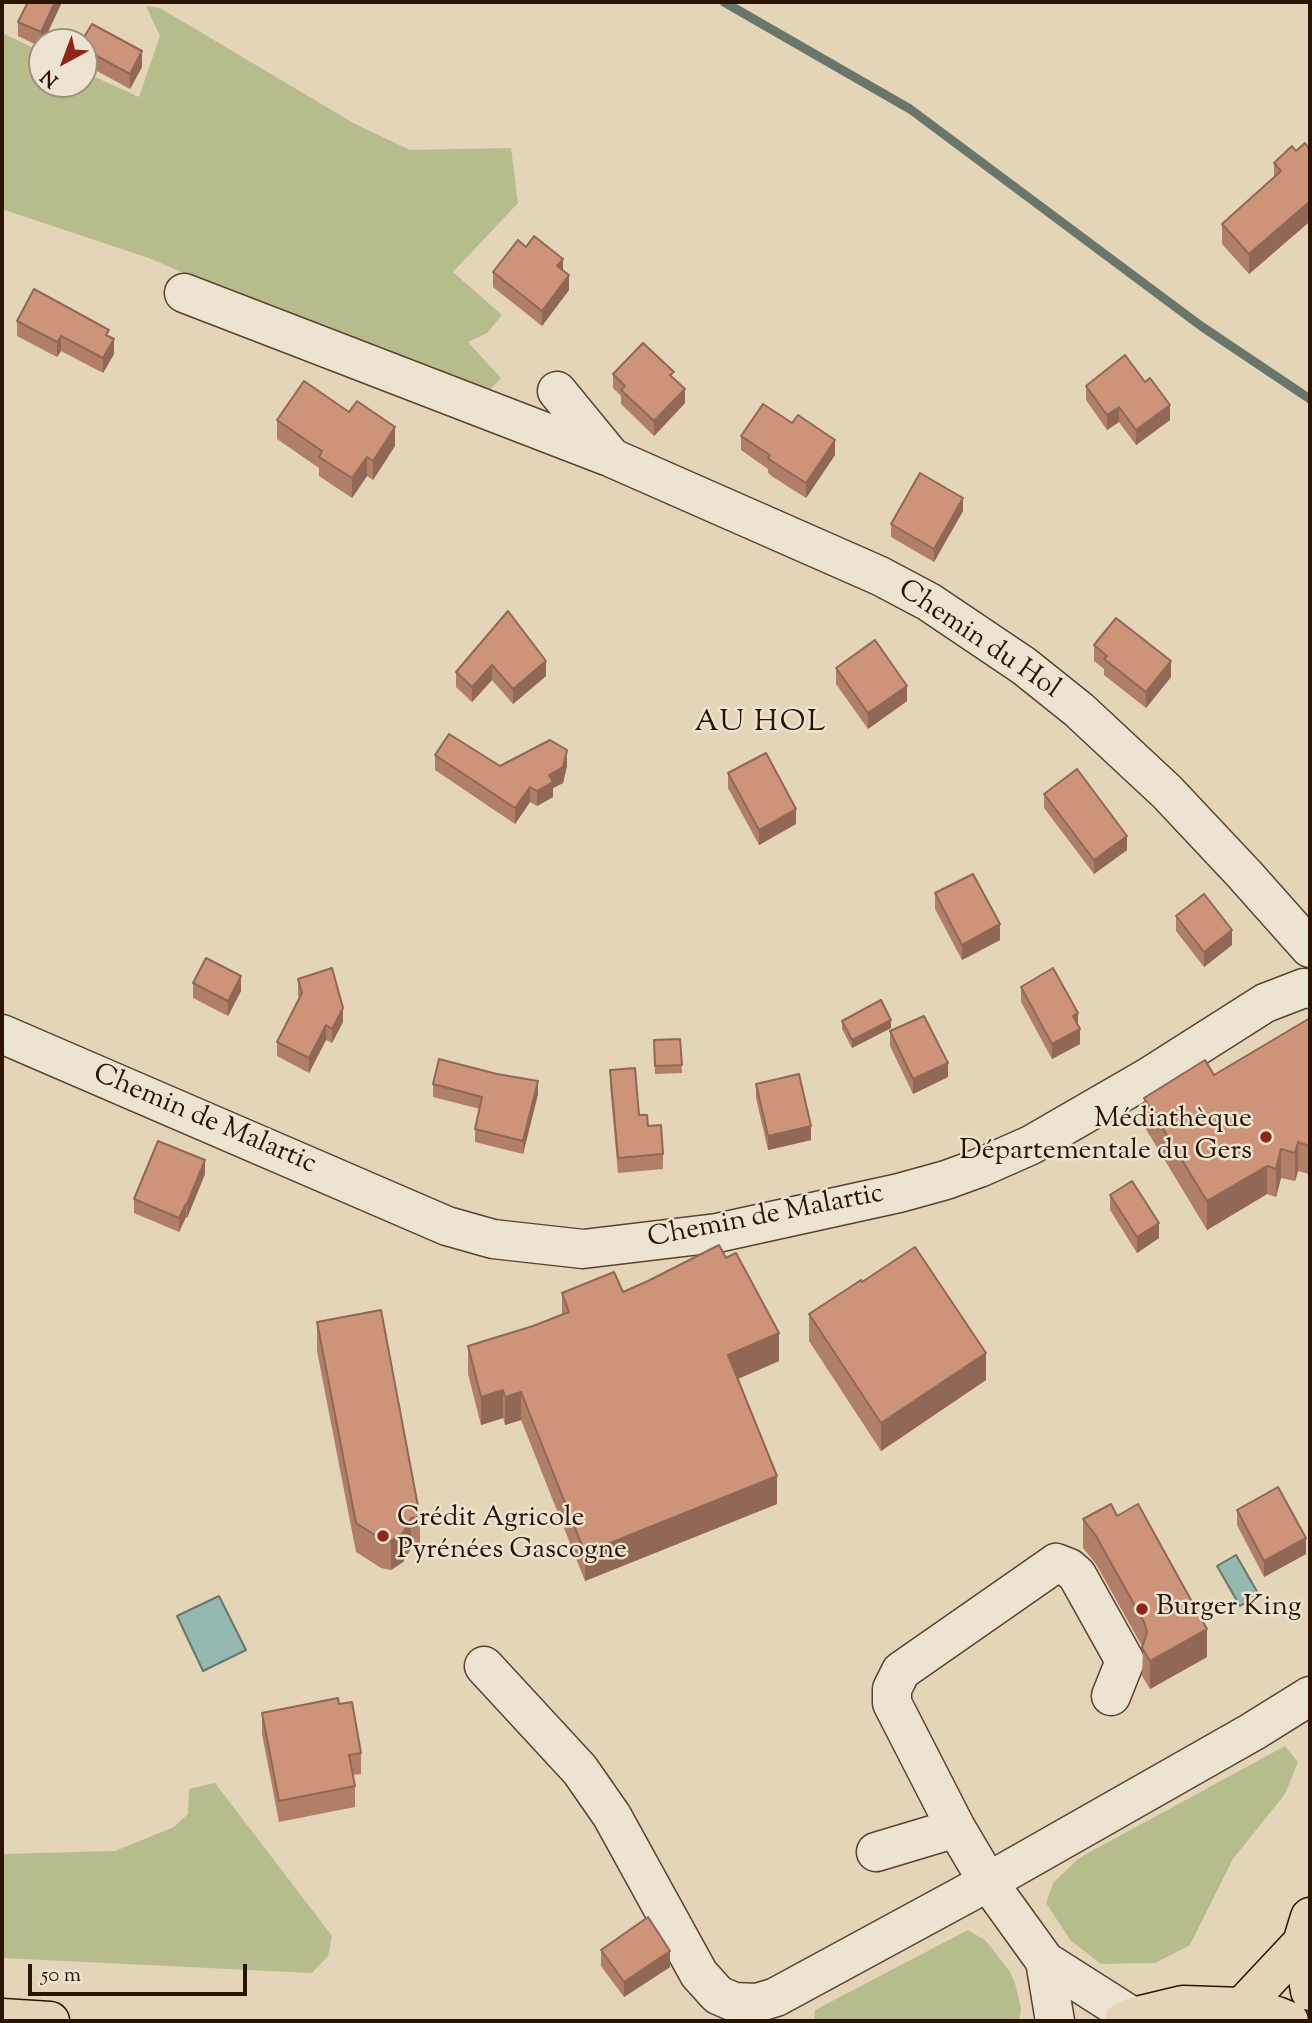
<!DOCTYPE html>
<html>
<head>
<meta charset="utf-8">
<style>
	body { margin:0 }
	#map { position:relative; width:1312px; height:2023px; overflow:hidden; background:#e4d4b8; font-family:"Sorts Mill Goudy",serif }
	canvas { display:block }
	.frame { position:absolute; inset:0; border:4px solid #2b1301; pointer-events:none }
	.north { position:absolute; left:28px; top:28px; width:70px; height:70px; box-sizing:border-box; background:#ede3d1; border:2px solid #9f907e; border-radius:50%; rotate:221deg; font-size:19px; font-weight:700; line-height:28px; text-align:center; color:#2b1301 }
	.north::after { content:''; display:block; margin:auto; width:24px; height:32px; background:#8f2418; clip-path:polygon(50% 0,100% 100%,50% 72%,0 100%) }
	.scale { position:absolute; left:28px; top:1964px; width:219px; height:32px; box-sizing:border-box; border:4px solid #2b1301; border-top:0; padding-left:9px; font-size:21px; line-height:24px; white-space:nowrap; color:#2b1301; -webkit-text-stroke:5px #ede3d1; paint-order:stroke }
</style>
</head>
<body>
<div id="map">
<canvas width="1312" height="2023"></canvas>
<div class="frame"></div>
<div class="north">N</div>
<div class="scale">50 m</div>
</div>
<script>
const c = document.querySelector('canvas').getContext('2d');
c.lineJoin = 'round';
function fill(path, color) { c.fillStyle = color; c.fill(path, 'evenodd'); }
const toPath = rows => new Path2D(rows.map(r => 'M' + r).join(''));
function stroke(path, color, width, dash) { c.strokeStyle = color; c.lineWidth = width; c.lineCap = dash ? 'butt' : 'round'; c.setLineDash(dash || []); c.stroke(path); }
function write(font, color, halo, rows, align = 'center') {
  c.font = font + ' "Sorts Mill Goudy",serif'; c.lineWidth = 5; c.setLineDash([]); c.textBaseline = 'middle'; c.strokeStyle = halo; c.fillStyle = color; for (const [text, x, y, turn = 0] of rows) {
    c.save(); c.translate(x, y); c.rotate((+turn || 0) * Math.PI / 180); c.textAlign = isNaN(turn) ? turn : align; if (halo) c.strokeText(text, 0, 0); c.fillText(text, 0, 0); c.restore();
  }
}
fill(toPath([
	[146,6,160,8,355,124,410,150,511,148,518,203,453,272,502,315,487,333,468,342,501,378,490,390,472,390,211,285,149,258,2,209,2,33,42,52,42,84,84,84,84,72,139,97,160,36],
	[1285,1746,1298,1762,1285,1794,1233,1859,1190,1945,1155,1963,1101,1964,1071,1941,1046,1903,1053,1883,1079,1858],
	[215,1783,332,1936,328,1956,312,1973,2,1958,2,1854,115,1851,174,1827,188,1814,189,1789],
	[968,1930,986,1941,1010,1972,1015,1983,1021,2008,1019,2021,814,2021,815,2010]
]), '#b7bc8d');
const water = toPath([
	[1236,1555,1259,1595,1240,1606,1217,1566,1236,1555],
	[219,1596,246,1650,203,1671,177,1616,219,1596]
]);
fill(water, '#95b8b0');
stroke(water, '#6b766a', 2);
stroke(toPath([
	[724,2,910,109,1201,326,1310,399]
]), '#6b766a', 9);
const minor = toPath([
	[184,293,607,456],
	[557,391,612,458,880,576,929,602,1024,666,1079,710,1167,792,1245,875,1310,948],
	[2,1034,447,1226,493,1239,583,1249,717,1233,899,1193,946,1180,979,1168,1031,1145,1147,1078,1265,1003,1304,988,1310,989],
	[484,1666,580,1770,612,1816,699,1974,718,1995,734,2002,757,2003,776,1997,988,1882,1252,1732,1310,1696],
	[1111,1696,1125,1661,1077,1575,1069,1568,1056,1563,901,1671,892,1689,892,1703,956,1828,988,1882,1045,1961,1133,2017],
	[876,1852,956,1828],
	[1045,1961,1055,2021]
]);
const major = toPath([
	[1302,1943,1310,1991],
	[1242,2007,1302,1943,1310,1917],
	[1124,2021,1133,2017,1183,2005,1242,2007,1277,2016,1289,2021]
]);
const highway = toPath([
	[2,2018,50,2021]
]);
stroke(minor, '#59432f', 41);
stroke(major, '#2b1301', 41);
stroke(highway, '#2b1301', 41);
stroke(minor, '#ede3d1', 38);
stroke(major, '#e4d4b8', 38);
stroke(highway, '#e4d4b8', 38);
fill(toPath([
	[22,2,62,2,41,47,18,36,18,22,27,4],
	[84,42,142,67,130,89,84,64],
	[1310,150,1310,225,1308,223,1249,274,1222,244,1222,224,1274,177,1274,163,1296,151],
	[526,247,563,270,569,290,542,326,493,287,493,272],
	[17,321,114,354,103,373,61,351,57,357,17,336],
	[613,374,674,378,685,403,654,436,621,404,621,396,613,388],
	[1145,382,1170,420,1136,445,1119,422,1107,430,1086,400,1086,386],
	[277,420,395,446,373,480,367,476,352,498,319,476,319,468,277,439],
	[741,436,835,455,806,498,773,477,768,473,768,469,741,450],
	[963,511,934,562,891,537,891,524],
	[508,611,546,676,513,704,492,680,472,702,456,687,456,672],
	[1094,645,1171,677,1146,708,1104,675,1104,669,1094,661],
	[836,668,907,701,868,729,836,684],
	[435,755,500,766,567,766,563,783,553,788,553,797,537,806,530,802,515,824,435,770],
	[728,773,796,824,759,845,728,788],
	[1044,794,1127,850,1094,874,1044,808],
	[935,893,1000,940,962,960,935,909],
	[1176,916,1232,945,1204,967,1176,931],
	[298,979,343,1022,332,1043,326,1040,309,1073,277,1056,277,1042,299,999,298,994],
	[193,983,241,991,228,1016,193,998],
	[1021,987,1078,1025,1080,1044,1052,1059,1021,1002],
	[1310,1018,1309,1174,1298,1171,1295,1181,1281,1178,1276,1197,1267,1194,1207,1230,1144,1126,1144,1098,1214,1075],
	[842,1021,891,1028,852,1048,842,1029],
	[890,1031,948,1077,913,1094,890,1046],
	[680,1039,682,1073,655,1074,654,1048],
	[610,1070,639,1115,648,1126,663,1154,663,1169,618,1173,610,1085],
	[433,1084,538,1094,523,1154,475,1142,475,1129,480,1109,433,1097],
	[756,1084,811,1140,768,1150,756,1098],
	[205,1174,187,1218,186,1217,179,1232,134,1213,134,1199],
	[1110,1195,1159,1238,1137,1253,1110,1210],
	[862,1282,986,1380,881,1451,809,1341,809,1314],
	[623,1292,779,1361,738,1379,777,1504,585,1581,521,1420,505,1425,503,1418,481,1425,468,1374,468,1346,533,1326,562,1315,562,1293],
	[317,1322,420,1517,420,1546,411,1548,403,1562,391,1570,381,1568,356,1552,317,1351],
	[1237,1510,1306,1554,1264,1577,1237,1525],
	[1117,1516,1207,1657,1150,1689,1142,1676,1143,1648,1096,1564,1083,1548,1083,1519],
	[339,1704,361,1753,361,1774,353,1775,355,1786,355,1807,279,1822,262,1734,262,1713],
	[601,1950,670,1967,624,1997,601,1966]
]), '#b17f68');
fill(toPath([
	[55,2,62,2,41,47,41,32],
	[142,51,142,67,130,89,130,74],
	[1308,203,1308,223,1249,274,1249,254],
	[563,259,563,274,557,266],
	[569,275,569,290,542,326,542,311],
	[61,336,61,351,57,357,57,342],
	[114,339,114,354,103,373,103,358],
	[685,389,685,403,654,436,654,421],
	[1170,405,1170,420,1136,445,1136,430],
	[1119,407,1119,422,1107,430,1107,415],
	[395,427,395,446,373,480,373,461],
	[835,440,835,455,806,498,806,483],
	[367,457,367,476,352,498,352,478],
	[963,498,963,511,934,562,934,549],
	[546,661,546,676,513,704,513,689],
	[1171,661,1171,677,1146,708,1146,692],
	[492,665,492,680,472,702,472,687],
	[907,686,907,701,868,729,868,713],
	[567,750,567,766,563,783,553,788,553,797,537,806,537,791],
	[530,787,530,802,515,824,515,808],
	[796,809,796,824,759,845,759,830],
	[1127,836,1127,850,1094,874,1094,860],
	[1000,924,1000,940,962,960,962,945],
	[1232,930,1232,945,1204,967,1204,952],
	[241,976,241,991,228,1016,228,1001],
	[343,1008,343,1022,332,1043,332,1029],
	[1078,1013,1078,1028,1073,1016],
	[891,1020,891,1028,852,1048,852,1040],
	[326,1025,326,1040,309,1073,309,1058],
	[1080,1029,1080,1044,1052,1059,1052,1044],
	[948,1063,948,1077,913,1094,913,1079],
	[538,1081,538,1094,523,1154,523,1141],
	[811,1126,811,1140,768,1150,768,1136],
	[1310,1139,1310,1167,1309,1174,1309,1146],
	[1298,1142,1298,1171,1295,1181,1295,1153],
	[1281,1149,1281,1178,1276,1197,1276,1169],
	[205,1160,205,1174,187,1218,187,1204],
	[1267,1166,1267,1194,1207,1230,1207,1201],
	[186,1204,186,1217,179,1232,179,1218],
	[1159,1223,1159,1238,1137,1253,1137,1237],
	[779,1333,779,1361,728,1383,728,1355],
	[986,1353,986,1380,881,1451,881,1423],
	[503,1390,503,1418,481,1425,481,1397],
	[521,1392,521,1420,505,1425,505,1397],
	[777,1476,777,1504,585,1581,585,1553],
	[411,1518,411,1548,403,1562,391,1570,391,1541],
	[1306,1538,1306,1554,1264,1577,1264,1561],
	[1207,1629,1207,1657,1150,1689,1150,1661],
	[670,1951,670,1967,624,1997,624,1982]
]), '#906855');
const building = toPath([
	[28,2,55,2,41,32,18,22,28,2],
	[92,24,142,51,130,74,84,49,84,42,81,42,92,24],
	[1305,143,1310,150,1310,205,1308,203,1249,254,1222,224,1281,171,1274,163,1292,146,1296,151,1305,143],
	[534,236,563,259,557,266,569,275,542,311,493,272,518,240,526,247,534,236],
	[34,289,109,330,106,335,114,339,103,358,61,336,57,342,17,321,34,289],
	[643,343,674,372,670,375,685,389,654,421,621,390,625,386,613,374,643,343],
	[1125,355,1145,382,1150,378,1170,405,1136,430,1119,407,1107,415,1086,386,1125,355],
	[304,381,349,412,357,401,395,427,373,461,367,457,352,478,319,457,322,451,277,420,304,381],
	[763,404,792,423,798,415,835,440,806,483,773,462,768,458,770,455,741,436,763,404],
	[920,473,963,498,934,549,891,524,920,473],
	[508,611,546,661,513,689,492,665,472,687,456,672,508,611],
	[1116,618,1171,661,1146,692,1104,659,1107,656,1094,645,1116,618],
	[875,640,907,686,868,713,836,668,875,640],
	[449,734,500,766,550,740,567,750,563,767,549,775,553,782,537,791,530,787,515,808,435,755,449,734],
	[766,753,796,809,759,830,728,773,766,753],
	[1077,769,1127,836,1094,860,1044,794,1077,769],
	[973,874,1000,924,962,945,935,893,973,874],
	[1204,894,1232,930,1204,952,1176,916,1204,894],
	[206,958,241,976,228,1001,193,983,206,958],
	[332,968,343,1008,332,1029,326,1025,309,1058,277,1042,302,993,298,979,332,968],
	[1053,968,1078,1013,1073,1016,1080,1029,1052,1044,1021,987,1053,968],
	[881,1000,891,1020,852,1040,842,1021,881,1000],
	[924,1016,948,1063,913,1079,890,1031,924,1016],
	[1310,1018,1310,1139,1309,1146,1298,1142,1295,1153,1281,1149,1276,1169,1267,1166,1207,1201,1144,1098,1205,1060,1214,1075,1310,1018],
	[680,1039,682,1065,655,1066,654,1040,680,1039],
	[439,1059,497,1074,538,1081,523,1141,475,1129,482,1097,433,1084,439,1059],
	[635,1068,639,1115,647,1115,648,1126,661,1125,663,1154,618,1158,610,1070,635,1068],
	[799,1074,811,1126,768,1136,756,1084,799,1074],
	[158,1141,205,1160,187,1204,186,1204,179,1218,134,1199,158,1141],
	[1132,1181,1159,1223,1137,1237,1110,1195,1132,1181],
	[719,1245,726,1258,736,1253,779,1333,728,1355,777,1476,585,1553,521,1392,505,1397,503,1390,481,1397,468,1346,533,1326,569,1312,562,1293,614,1272,623,1292,648,1281,719,1245],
	[915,1247,986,1353,881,1423,809,1314,861,1280,862,1282,915,1247],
	[381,1310,420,1517,411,1518,403,1533,391,1541,381,1539,356,1523,317,1322,381,1310],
	[1278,1487,1306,1538,1264,1561,1237,1510,1278,1487],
	[1111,1504,1117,1516,1138,1504,1207,1629,1150,1661,1142,1648,1147,1632,1144,1622,1096,1536,1083,1519,1111,1504],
	[338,1698,339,1704,352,1702,361,1753,349,1755,355,1786,279,1801,262,1713,338,1698],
	[648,1917,670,1951,624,1982,601,1950,648,1917]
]);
fill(building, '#ce9479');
stroke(building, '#906855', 2);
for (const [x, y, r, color] of [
	[1266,1137,7,"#8f2418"],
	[383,1536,7,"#8f2418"],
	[1142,1609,7,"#8f2418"]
]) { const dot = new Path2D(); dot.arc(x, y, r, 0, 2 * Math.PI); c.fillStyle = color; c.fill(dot); stroke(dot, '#ede3d1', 2.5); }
write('28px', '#2b1301', '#ede3d1', [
	["Chemin du Hol",978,641,34],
	["Chemin de Malartic",204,1121,23],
	["Chemin de Malartic",766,1218,-11]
]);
write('28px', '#2b1301', '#ede3d1', [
	["Médiathèque",1252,1121,"right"],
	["Départementale du Gers",1252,1153,"right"],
	["Crédit Agricole",397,1520],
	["Pyrénées Gascogne",397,1552],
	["Burger King",1156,1609]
], 'left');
c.letterSpacing = '2px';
write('30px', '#2b1301', '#ede3d1', [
	["AU HOL",761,725]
]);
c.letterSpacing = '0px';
</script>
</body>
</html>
